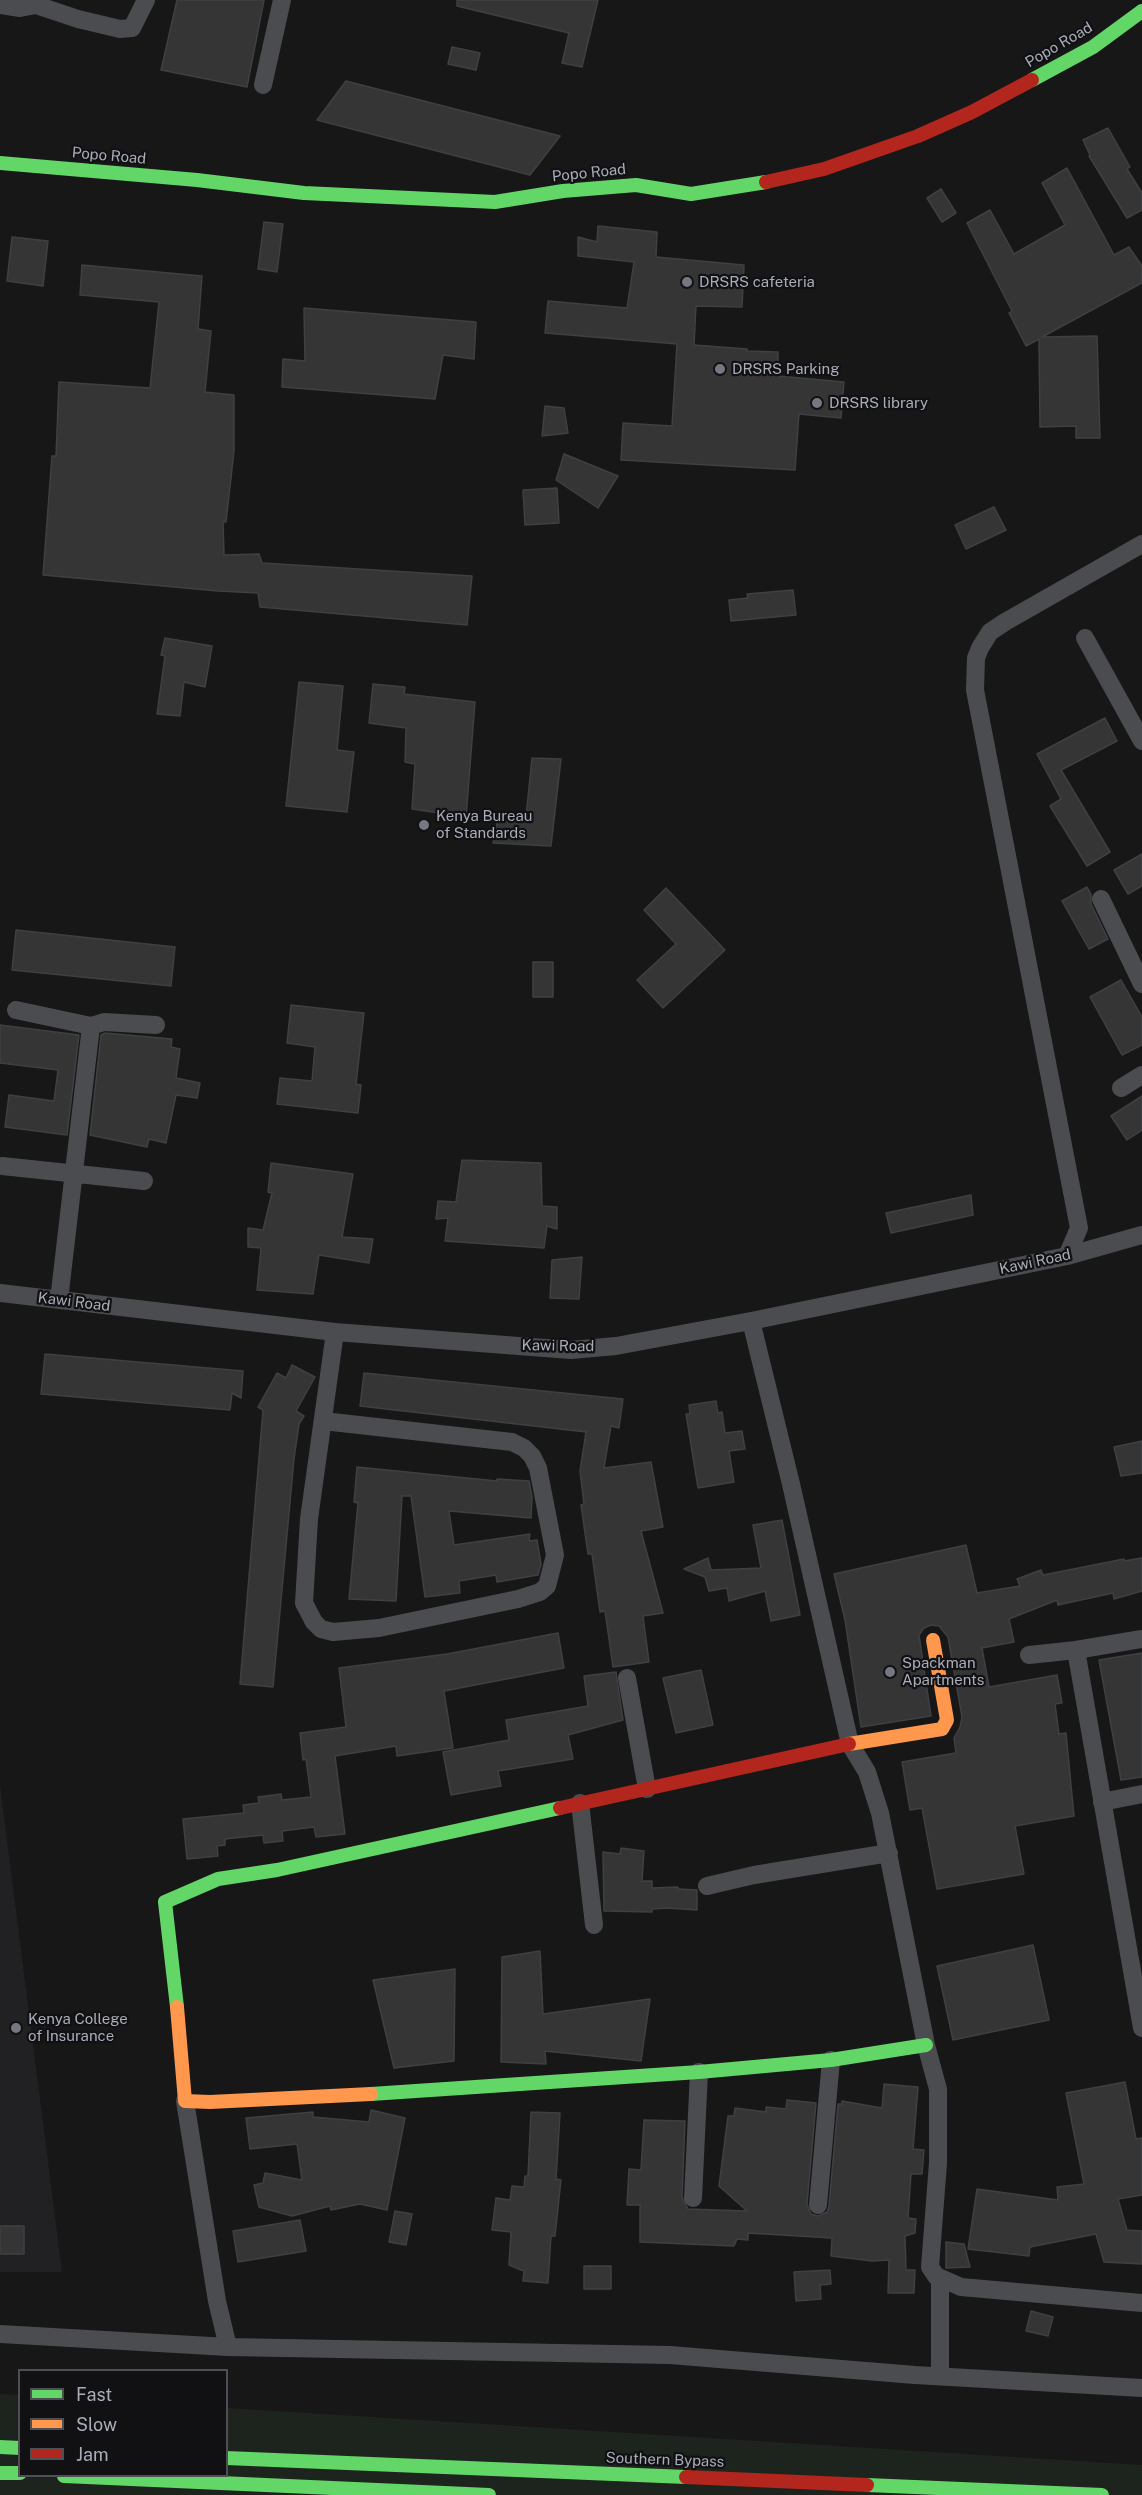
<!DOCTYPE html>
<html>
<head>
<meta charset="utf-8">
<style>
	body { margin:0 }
	#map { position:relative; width:1142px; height:2495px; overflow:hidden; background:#171717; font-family:"Public Sans",sans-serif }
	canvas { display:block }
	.legend { position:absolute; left:18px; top:2369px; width:210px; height:108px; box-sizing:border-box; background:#111113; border:2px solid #4d4f55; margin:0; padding:8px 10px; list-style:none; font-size:18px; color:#a8adb8 }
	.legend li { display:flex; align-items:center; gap:12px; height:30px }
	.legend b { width:30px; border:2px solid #4d4f55 }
</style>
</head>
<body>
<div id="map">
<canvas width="1142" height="2495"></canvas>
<ul class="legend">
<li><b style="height:8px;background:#63d668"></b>Fast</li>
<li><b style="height:8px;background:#ff974d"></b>Slow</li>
<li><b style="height:8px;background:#b3261e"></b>Jam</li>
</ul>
</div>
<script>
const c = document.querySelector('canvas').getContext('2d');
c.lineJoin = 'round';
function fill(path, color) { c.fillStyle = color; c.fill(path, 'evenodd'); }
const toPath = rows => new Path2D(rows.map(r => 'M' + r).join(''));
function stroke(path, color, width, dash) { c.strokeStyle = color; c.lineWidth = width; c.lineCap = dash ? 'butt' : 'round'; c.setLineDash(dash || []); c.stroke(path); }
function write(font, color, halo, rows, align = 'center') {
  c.font = font + ' "Public Sans",sans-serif'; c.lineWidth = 4.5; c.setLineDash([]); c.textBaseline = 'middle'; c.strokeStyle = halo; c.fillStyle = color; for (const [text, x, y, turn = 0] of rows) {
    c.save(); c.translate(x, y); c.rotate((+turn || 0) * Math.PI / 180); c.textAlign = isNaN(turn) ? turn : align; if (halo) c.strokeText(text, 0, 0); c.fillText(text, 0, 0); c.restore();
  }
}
fill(toPath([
	[0,1785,62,2272,0,2272]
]), '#212123');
fill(toPath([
	[0,2394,19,2395,20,2476,226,2476,227,2408,1142,2465,1142,2495,0,2495]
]), '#1d241e');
const building = toPath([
	[177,0,264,0,247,87,161,70,177,0],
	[457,0,598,0,582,67,562,63,569,33,457,6,457,0],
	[452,47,480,53,476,70,448,64,452,47],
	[346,81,560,136,530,175,317,120,346,81],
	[1108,128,1130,167,1127,169,1142,193,1142,210,1127,218,1089,156,1090,155,1083,140,1108,128],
	[1067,168,1114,255,1129,247,1142,266,1142,283,1042,337,1097,336,1100,438,1076,438,1076,426,1040,427,1039,339,1026,346,1009,313,1012,311,967,223,990,210,1014,254,1065,225,1042,183,1067,168],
	[941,189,956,213,942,222,927,198,941,189],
	[264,222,283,224,277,272,258,269,264,222],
	[598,226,657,232,656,257,744,265,742,307,696,306,694,345,747,349,747,351,778,352,778,376,844,382,841,418,799,414,795,470,621,460,623,423,672,426,677,344,545,333,548,301,627,308,634,262,578,256,578,237,597,242,598,226],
	[12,237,48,241,43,286,7,281,12,237],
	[82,265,202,276,198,329,211,331,205,392,234,395,234,451,226,522,223,522,224,555,259,554,262,563,472,576,467,625,260,607,258,593,218,591,43,575,52,456,56,456,59,382,150,388,159,302,80,295,82,265],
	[304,308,476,322,474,359,443,355,435,399,282,387,283,359,305,361,304,308],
	[545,406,564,408,568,433,542,436,545,406],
	[564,454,618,476,598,508,556,480,564,454],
	[557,488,559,523,525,525,523,490,557,488],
	[994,507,1006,530,966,549,955,525,994,507],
	[793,590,796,615,731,621,729,600,748,598,747,594,793,590],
	[165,638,212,646,205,687,184,682,180,716,157,714,165,656,161,655,165,638],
	[299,682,343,686,337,750,354,752,347,812,286,806,299,682],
	[373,684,405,687,404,694,475,702,466,817,412,809,415,764,405,762,406,728,369,723,373,684],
	[1105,718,1117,741,1061,770,1110,852,1087,866,1050,806,1061,799,1037,754,1105,718],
	[532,758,561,759,551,846,493,843,499,814,526,817,532,758],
	[1142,854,1142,886,1128,894,1114,870,1142,854],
	[1087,887,1091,894,1091,904,1108,939,1089,949,1062,901,1087,887],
	[666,888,725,950,663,1008,637,980,676,944,644,910,666,888],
	[16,930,175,947,171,986,12,970,16,930],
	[533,962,553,962,553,997,533,997,533,962],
	[1121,980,1142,1017,1142,1045,1122,1055,1090,997,1121,980],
	[291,1005,364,1013,356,1084,361,1085,358,1113,277,1104,280,1078,312,1081,315,1047,287,1043,291,1005],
	[0,1025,79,1035,67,1135,5,1127,9,1095,54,1101,58,1070,0,1063,0,1025],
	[105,1033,172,1039,171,1047,180,1049,176,1078,200,1083,197,1098,176,1095,166,1143,149,1139,147,1147,90,1135,101,1035,105,1033],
	[1142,1096,1142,1130,1127,1140,1111,1116,1142,1096],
	[462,1160,541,1163,542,1206,557,1207,557,1229,547,1226,544,1248,445,1241,448,1218,436,1219,438,1201,456,1202,462,1160],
	[271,1163,353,1174,342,1237,373,1239,369,1263,319,1255,313,1294,257,1290,261,1248,248,1247,248,1228,263,1230,272,1193,268,1192,271,1163],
	[971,1195,973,1215,891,1233,886,1213,971,1195],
	[582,1257,579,1299,550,1298,552,1260,582,1257],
	[45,1354,243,1371,241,1398,232,1393,230,1410,41,1394,45,1354],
	[292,1365,315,1377,296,1411,304,1416,299,1424,294,1459,273,1687,240,1684,263,1410,258,1407,277,1373,286,1378,292,1365],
	[364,1373,623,1399,619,1428,611,1426,604,1468,651,1462,663,1527,641,1531,663,1613,643,1616,649,1662,613,1667,605,1611,600,1612,592,1554,588,1554,581,1505,584,1504,580,1471,586,1432,360,1406,364,1373],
	[716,1401,718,1413,722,1412,725,1433,742,1431,745,1449,729,1451,734,1482,698,1488,686,1414,690,1414,689,1405,716,1401],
	[1142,1441,1142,1473,1121,1476,1114,1447,1142,1441],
	[357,1467,497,1481,497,1479,529,1481,532,1497,531,1518,449,1511,454,1545,530,1534,529,1541,537,1540,541,1564,538,1575,497,1582,496,1575,459,1581,460,1593,425,1597,411,1496,402,1496,396,1601,349,1599,358,1503,354,1502,357,1467],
	[782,1520,800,1615,771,1621,765,1591,729,1601,727,1588,709,1591,705,1577,684,1569,708,1558,711,1570,761,1568,753,1525,782,1520],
	[966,1545,977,1593,1020,1586,1017,1579,1041,1570,1043,1575,1124,1559,1124,1561,1142,1558,1142,1591,1114,1599,1113,1593,1058,1605,1057,1600,1009,1619,1014,1642,982,1648,989,1687,1057,1675,1062,1703,1055,1704,1059,1734,1066,1733,1074,1816,1015,1826,1024,1874,937,1889,922,1808,910,1810,902,1762,956,1753,954,1738,960,1727,962,1717,948,1637,939,1626,931,1625,924,1628,919,1635,931,1716,861,1727,845,1620,834,1574,966,1545],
	[558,1633,564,1668,444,1691,453,1748,397,1756,396,1746,335,1756,345,1834,316,1837,314,1827,282,1831,283,1841,264,1843,263,1835,225,1839,225,1845,217,1846,218,1856,187,1859,183,1819,244,1813,243,1805,259,1803,258,1797,281,1794,282,1800,311,1797,306,1759,303,1760,300,1733,346,1727,339,1668,447,1654,558,1633],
	[1142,1653,1142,1777,1121,1780,1099,1660,1142,1653],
	[701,1670,713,1725,676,1733,663,1678,701,1670],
	[616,1672,623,1720,568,1735,573,1759,498,1771,501,1786,451,1795,443,1752,509,1740,506,1720,588,1706,584,1676,616,1672],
	[621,1848,644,1851,642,1881,652,1881,652,1888,678,1887,678,1889,697,1890,697,1910,667,1908,652,1909,652,1912,604,1911,603,1852,620,1854,621,1848],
	[1033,1945,1049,2020,953,2040,937,1966,1033,1945],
	[540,1951,543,2014,650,1999,641,2061,545,2051,546,2064,501,2062,502,1957,540,1951],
	[455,1969,454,2061,394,2068,373,1980,455,1969],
	[1125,2082,1136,2139,1142,2138,1142,2195,1118,2199,1127,2230,1142,2231,1142,2264,1104,2262,1096,2234,1030,2247,1029,2256,968,2249,977,2189,1058,2200,1057,2187,1084,2184,1066,2093,1125,2082],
	[884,2084,918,2087,913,2149,924,2150,922,2174,911,2174,908,2218,916,2219,915,2233,905,2236,906,2270,915,2270,914,2293,888,2293,889,2260,872,2261,831,2256,832,2238,748,2233,748,2240,737,2239,734,2246,640,2242,640,2205,627,2205,629,2169,641,2170,644,2120,685,2121,682,2197,688,2209,747,2211,719,2186,728,2116,734,2116,735,2108,766,2112,766,2107,786,2109,787,2100,816,2103,807,2204,811,2214,818,2216,827,2212,829,2206,838,2104,842,2104,842,2101,882,2108,884,2084],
	[371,2110,405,2118,387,2210,360,2204,331,2210,330,2206,292,2216,259,2207,254,2185,263,2183,265,2173,302,2180,297,2144,250,2149,246,2118,313,2112,313,2117,369,2122,371,2110],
	[531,2112,560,2113,556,2179,561,2180,555,2236,551,2236,548,2283,523,2281,524,2271,509,2265,511,2232,492,2230,496,2198,510,2200,512,2186,524,2187,525,2176,528,2176,531,2112],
	[395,2211,412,2214,406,2245,389,2242,395,2211],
	[300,2220,306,2251,238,2262,233,2231,300,2220],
	[0,2226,24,2226,24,2254,0,2254,0,2226],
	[946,2242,964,2244,970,2267,946,2268,946,2242],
	[584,2266,611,2266,611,2289,584,2289,584,2266],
	[830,2270,831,2284,820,2285,821,2299,796,2301,794,2272,830,2270],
	[1031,2311,1053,2317,1048,2336,1026,2331,1031,2311]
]);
fill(building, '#353536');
stroke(building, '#3f4043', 1.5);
stroke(toPath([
	[37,0,36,5,78,19,120,29,132,28,146,0],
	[0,5,20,8,36,5],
	[263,85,282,0],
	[1085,638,1142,741],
	[1101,899,1142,984],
	[16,1010,91,1026,104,1022,156,1025],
	[1121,1088,1142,1075],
	[2,1166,144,1181],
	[1067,1256,1079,1228,975,690,976,658,980,648,990,632,1005,622,1142,544],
	[0,1293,335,1332,571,1350,616,1346,751,1321,1067,1256,1142,1235],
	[59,1300,91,1026],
	[751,1321,791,1484,850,1744,867,1772,880,1813,926,2045,938,2089,938,2163,930,2267,936,2276,961,2287,1142,2303],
	[323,1421,512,1442,524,1448,532,1456,538,1468,555,1555,547,1586,540,1592,518,1599,379,1628,333,1632,321,1629,314,1622,304,1603,309,1519,335,1332],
	[1076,1650,1142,1639],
	[1029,1655,1076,1650,1142,2028],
	[627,1678,647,1789],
	[1102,1802,1142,1794],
	[580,1803,594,1925],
	[707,1886,754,1875,889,1853],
	[185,2101,217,2301,228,2347],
	[693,2198,699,2072],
	[818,2205,831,2060],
	[940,2278,940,2376],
	[0,2334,228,2347,670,2355,915,2375,1142,2388]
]), '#4b4c50', 18);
stroke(toPath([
	[1032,80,1093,47,1142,11],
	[0,163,197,180,304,193,495,202,563,191,636,185,691,194,766,182],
	[177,2007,165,1902,218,1879,277,1870,560,1808],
	[371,2094,699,2072,831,2060,926,2045],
	[0,2447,20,2448],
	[226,2458,686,2477],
	[0,2473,20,2473],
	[64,2476,489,2495],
	[867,2485,1102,2495]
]), '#63d668', 14);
stroke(toPath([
	[849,1744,942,1729,947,1720,933,1640],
	[177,2007,185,2101,210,2102,371,2094]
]), '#ff974d', 14);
stroke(toPath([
	[766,182,824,169,918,136,972,112,1032,80],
	[560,1808,849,1744],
	[686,2477,867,2485]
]), '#b3261e', 14);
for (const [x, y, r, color] of [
	[687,282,6,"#757880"],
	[720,369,6,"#757880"],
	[817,403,6,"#757880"],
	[424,825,6,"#757880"],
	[890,1672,6,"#757880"],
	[16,2028,6,"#757880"]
]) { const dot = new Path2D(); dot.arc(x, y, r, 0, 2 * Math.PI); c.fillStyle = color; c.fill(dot); stroke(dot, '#111113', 2); }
write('15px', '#a8adb8', '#111113', [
	["Popo Road",1059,45,-30],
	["Popo Road",109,156,5],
	["Popo Road",589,173,-6],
	["Kawi Road",1035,1262,-12],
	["Kawi Road",74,1302,7],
	["Kawi Road",558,1346,1],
	["Southern Bypass",665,2460,2]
]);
write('15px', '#a8adb8', '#111113', [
	["DRSRS cafeteria",699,282],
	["DRSRS Parking",732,369],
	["DRSRS library",829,403],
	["Kenya Bureau",436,816],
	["of Standards",436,833],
	["Spackman",902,1663],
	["Apartments",902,1680],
	["Kenya College",28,2019],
	["of Insurance",28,2036]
], 'left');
</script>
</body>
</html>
